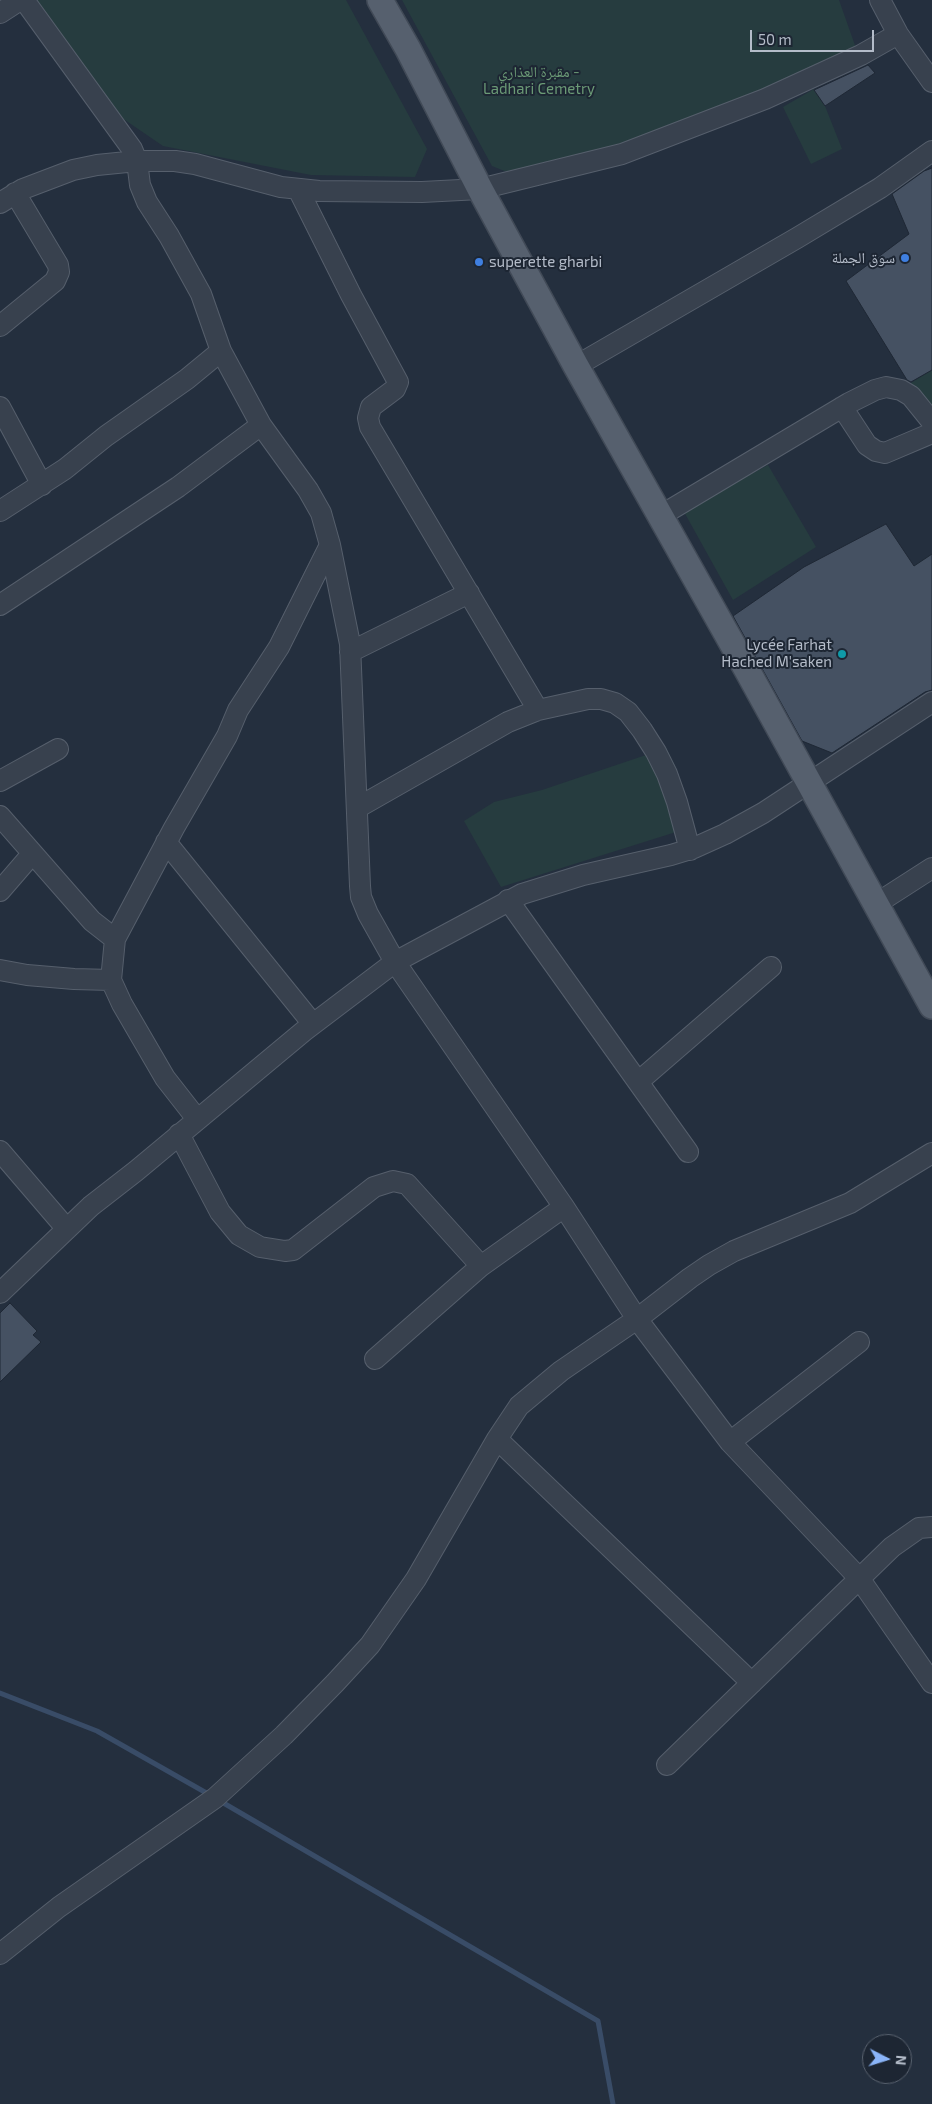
<!DOCTYPE html>
<html>
<head>
<meta charset="utf-8">
<style>
	body { margin:0 }
	#map { position:relative; width:932px; height:2104px; overflow:hidden; background:#242f3e; font-family:"Exo 2",sans-serif }
	canvas { display:block }
	.north { position:absolute; left:862px; top:2034px; width:50px; height:50px; box-sizing:border-box; background:#1d2633; border:1px solid #59626f; border-radius:50%; rotate:95deg; font-size:14px; font-weight:700; line-height:20px; text-align:center; color:#b4bcc9 }
	.north::after { content:''; display:block; margin:auto; width:18px; height:22px; background:#8ab4f8; clip-path:polygon(50% 0,100% 100%,50% 72%,0 100%) }
	.scale { position:absolute; left:750px; top:30px; width:124px; height:22px; box-sizing:border-box; border:2px solid #b4bcc9; border-top:0; padding-left:6px; font-size:15px; line-height:18px; white-space:nowrap; color:#b4bcc9; -webkit-text-stroke:4px #1d2633; paint-order:stroke }
</style>
</head>
<body>
<div id="map">
<canvas width="932" height="2104"></canvas>
<div class="north">N</div>
<div class="scale">50 m</div>
</div>
<script>
const c = document.querySelector('canvas').getContext('2d');
c.lineJoin = 'round';
function fill(path, color) { c.fillStyle = color; c.fill(path, 'evenodd'); }
const toPath = rows => new Path2D(rows.map(r => 'M' + r).join(''));
function stroke(path, color, width, dash) { c.strokeStyle = color; c.lineWidth = width; c.lineCap = dash ? 'butt' : 'round'; c.setLineDash(dash || []); c.stroke(path); }
function write(font, color, halo, rows, align = 'center') {
  c.font = font + ' "Exo 2","Noto Naskh Arabic",sans-serif'; c.lineWidth = 4; c.setLineDash([]); c.textBaseline = 'middle'; c.strokeStyle = halo; c.fillStyle = color; for (const [text, x, y, turn = 0] of rows) {
    c.save(); c.translate(x, y); c.rotate((+turn || 0) * Math.PI / 180); c.textAlign = isNaN(turn) ? turn : align; if (halo) c.strokeText(text, 0, 0); c.fillText(text, 0, 0); c.restore();
  }
}
fill(toPath([
	[29,0,346,0,427,149,415,177,311,175,163,146,106,107],
	[402,0,839,0,857,51,641,139,507,172,492,166],
	[814,89,825,106,842,149,811,164,783,107],
	[932,370,932,417,909,384],
	[768,465,816,547,733,600,683,510],
	[649,754,670,797,676,832,501,887,464,821,494,802,542,790]
]), '#263c3f');
stroke(toPath([
	[0,1693,97,1731,210,1795],
	[220,1801,598,2021,613,2104]
]), '#394c67', 5);
const building = toPath([
	[868,65,875,73,825,106,814,90,868,65],
	[932,168,932,370,911,382,907,380,846,281,909,234,892,194,924,171,932,168],
	[886,524,914,566,932,554,932,690,925,692,832,753,802,741,733,616,804,567,886,524],
	[10,1303,37,1331,33,1335,41,1342,0,1382,0,1313,10,1303]
]);
fill(building, '#455162');
stroke(building, '#1f2835', 1);
const minor = toPath([
	[24,0,132,149,137,161,140,185,147,202,169,236,201,294,221,351,261,425,308,490,321,513,330,545,350,644,360,886,361,897,368,914,395,962,564,1207,637,1319,730,1442,859,1578,932,1683],
	[880,0,898,34,932,82],
	[0,13,20,0],
	[298,189,351,295,398,382,395,389,371,407,368,418,370,427,538,710],
	[0,203,23,189,73,170,97,165,137,161,175,161,195,164,281,187,319,191,422,192,480,189,622,154,765,99,861,55,898,34],
	[0,326,55,281,59,272,58,265,15,193],
	[576,366,797,238,880,188,932,151],
	[0,407,42,485],
	[842,407,867,445,876,451,885,453,932,433],
	[0,511,65,469,106,436,187,379,221,351],
	[660,516,849,403,875,390,886,387,901,390,911,396,932,422],
	[0,605,178,487,261,425],
	[350,652,469,593],
	[0,781,58,749],
	[357,808,508,722,538,710,588,699,601,699,615,703,628,712,642,730,656,752,667,774,677,802,690,850],
	[0,816,92,921,115,939,111,980,122,1004,165,1078,197,1119],
	[166,842,313,1024],
	[0,891,32,854],
	[508,900,688,1152],
	[876,904,932,868],
	[115,939,174,828,227,736,238,710,279,647,330,545],
	[0,970,27,975,74,979,111,980],
	[638,1082,771,967],
	[179,1134,220,1212,239,1235,260,1247,285,1251,293,1250,374,1187,393,1181,407,1184,481,1266],
	[0,1151,66,1228],
	[0,1293,91,1206,136,1171,304,1031,395,962,522,894,583,875,671,855,694,848,725,834,763,813,932,702],
	[375,1359,481,1266,564,1207],
	[497,1439,752,1683],
	[730,1442,859,1342],
	[667,1765,892,1547,919,1528,932,1527],
	[0,1954,59,1907,215,1798,284,1735,335,1683,370,1645,416,1579,497,1439,519,1406,561,1371,637,1319,690,1278,709,1265,734,1251,850,1203,932,1153]
]);
const major = toPath([
	[380,0,408,49,480,189,576,366,747,670,932,1006]
]);
stroke(minor, '#565f6c', 22);
stroke(major, '#414a57', 28);
stroke(minor, '#38414e', 20);
stroke(major, '#56606e', 25);
for (const [x, y, r, color] of [
	[905,258,5,"#3f7fe0"],
	[479,262,5,"#3f7fe0"],
	[842,654,5,"#0f9aa8"]
]) { const dot = new Path2D(); dot.arc(x, y, r, 0, 2 * Math.PI); c.fillStyle = color; c.fill(dot); stroke(dot, '#1d2633', 2); }
write('15px', '#6b9a76', '#1d2633', [
	["مقبرة العذاري -",539,72],
	["Ladhari Cemetry",539,89]
]);
write('15px', '#b4bcc9', '#1d2633', [
	["سوق الجملة",895,258],
	["superette gharbi",489,262,"left"],
	["Lycée Farhat",832,645],
	["Hached M'saken",832,662]
], 'right');
</script>
</body>
</html>
